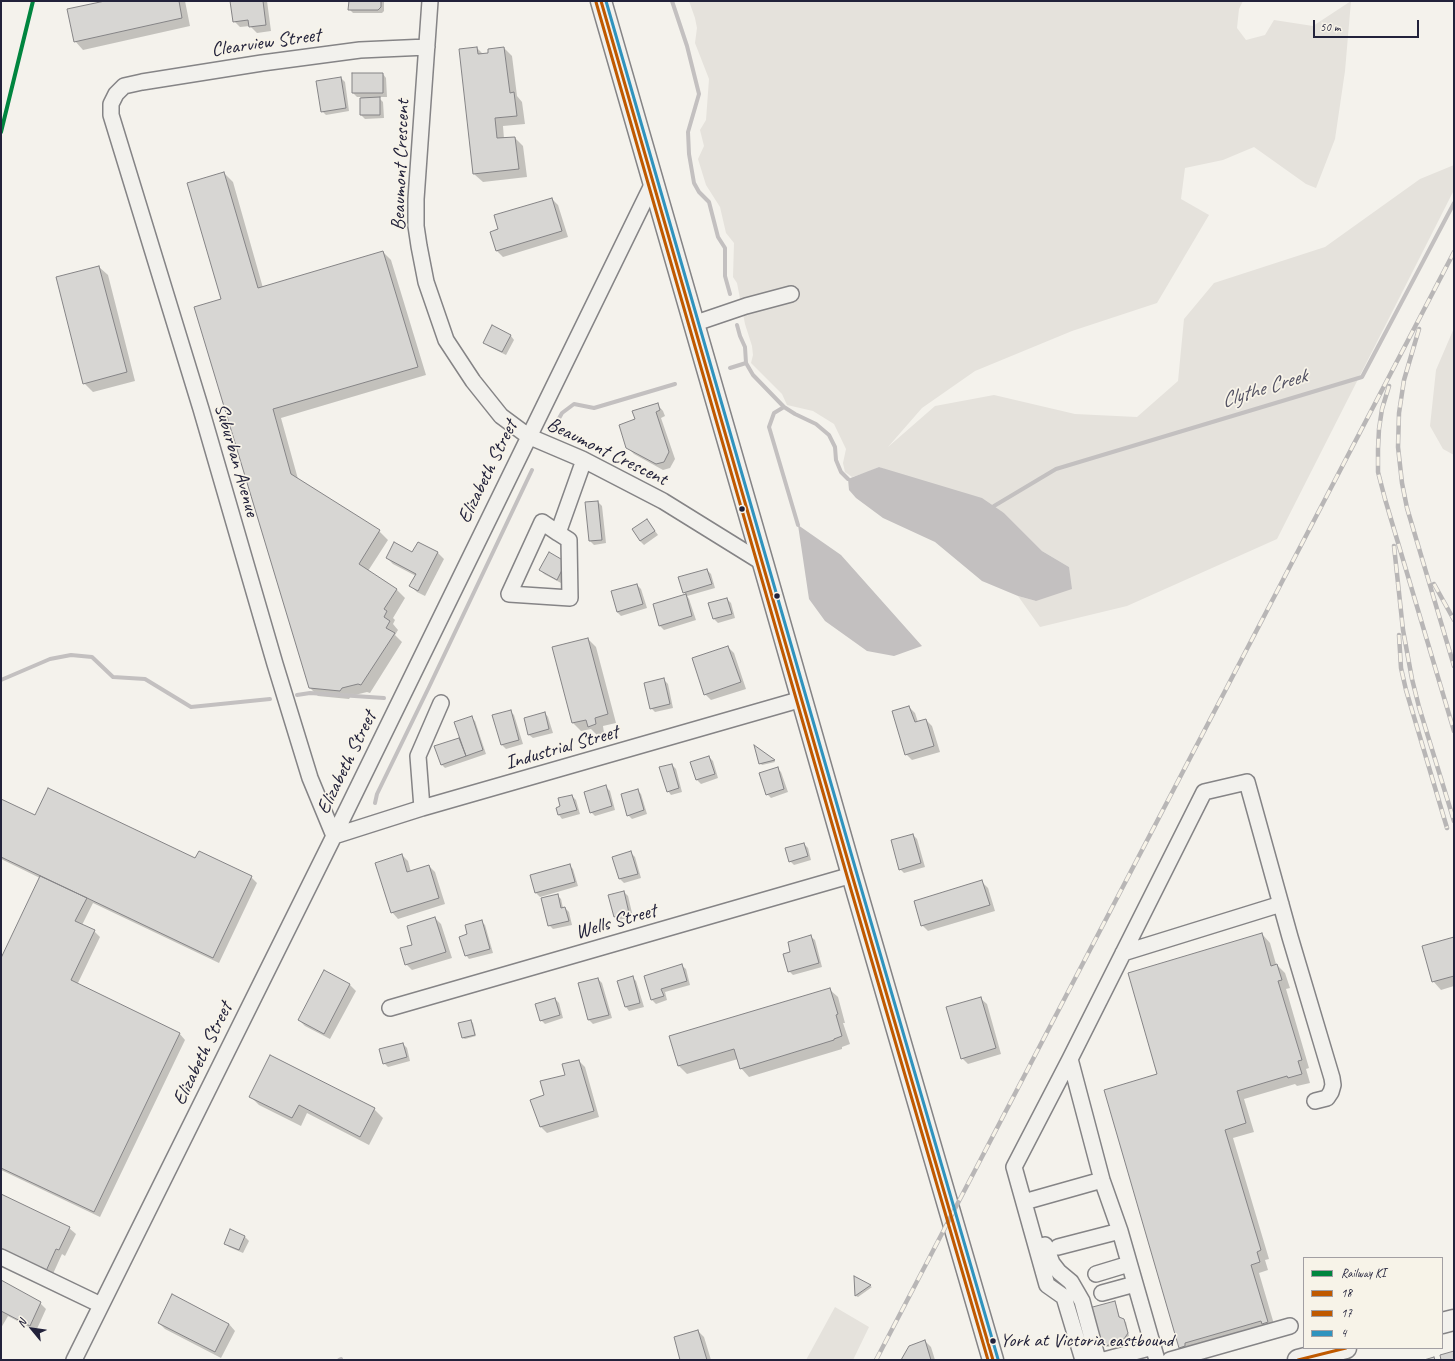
<!DOCTYPE html>
<html>
<head>
<meta charset="utf-8">
<style>
	body { margin:0 }
	#map { position:relative; width:1455px; height:1361px; overflow:hidden; background:#f4f2ec; font-family:Caveat,sans-serif }
	canvas { display:block }
	.frame { position:absolute; inset:0; border:2px solid #22223b; pointer-events:none }
	.legend { position:absolute; left:1303px; top:1257px; width:140px; height:92px; box-sizing:border-box; background:#f7f3e8; border:1px solid #a29fa3; margin:0; padding:5px 7px; list-style:none; font-size:12px; color:#22223b }
	.legend li { display:flex; align-items:center; gap:8px; height:20px }
	.legend b { width:20px; border:1px solid #a29fa3 }
	.north { position:absolute; left:12px; top:1309px; width:40px; height:40px; -webkit-text-stroke:3px #f7f3e8; paint-order:stroke; rotate:299deg; font-size:11px; font-weight:700; line-height:16px; text-align:center; color:#22223b }
	.north::after { content:''; display:block; margin:auto; width:14px; height:18px; background:#22223b; clip-path:polygon(50% 0,100% 100%,50% 72%,0 100%) }
	.scale { position:absolute; left:1313px; top:20px; width:106px; height:18px; box-sizing:border-box; border:2px solid #22223b; border-top:0; padding-left:5px; font-size:12px; line-height:14px; white-space:nowrap; color:#22223b; -webkit-text-stroke:3px #f7f3e8; paint-order:stroke }
</style>
</head>
<body>
<div id="map">
<canvas width="1455" height="1361"></canvas>
<div class="frame"></div>
<ul class="legend">
<li><b style="height:5px;background:#00853f"></b>Railway KI</li>
<li><b style="height:5px;background:#bf5900"></b>18</li>
<li><b style="height:5px;background:#bf5900"></b>17</li>
<li><b style="height:5px;background:#2f93be"></b>4</li>
</ul>
<div class="north">N</div>
<div class="scale">50 m</div>
</div>
<script>
const c = document.querySelector('canvas').getContext('2d');
c.lineJoin = 'round';
function fill(path, color) { c.fillStyle = color; c.fill(path, 'evenodd'); }
const toPath = rows => new Path2D(rows.map(r => 'M' + r).join(''));
function stroke(path, color, width, dash) { c.strokeStyle = color; c.lineWidth = width; c.lineCap = dash ? 'butt' : 'round'; c.setLineDash(dash || []); c.stroke(path); }
function write(font, color, halo, rows, align = 'center') {
  c.font = font + ' Caveat,sans-serif'; c.lineWidth = 3.5; c.setLineDash([]); c.textBaseline = 'middle'; c.strokeStyle = halo; c.fillStyle = color; for (const [text, x, y, turn = 0] of rows) {
    c.save(); c.translate(x, y); c.rotate((+turn || 0) * Math.PI / 180); c.textAlign = isNaN(turn) ? turn : align; if (halo) c.strokeText(text, 0, 0); c.fillText(text, 0, 0); c.restore();
  }
}
fill(toPath([
	[689,1,1243,1,1239,9,1237,28,1246,40,1265,35,1274,20,1313,26,1351,1,1345,71,1335,139,1316,188,1306,184,1254,147,1223,160,1185,168,1181,199,1209,215,1157,303,1072,331,975,371,922,408,888,447,935,406,994,395,1075,414,1137,417,1178,381,1184,319,1214,283,1325,247,1420,179,1454,165,1454,190,1277,539,1127,606,1040,627,1018,596,1036,601,1069,567,1042,551,1004,513,879,467,868,472,852,477,845,472,843,463,846,449,834,424,813,411,787,405,782,394,751,363,753,355,752,346,745,324,737,283,733,277,734,243,726,233,720,207,706,185,698,159,704,146,700,130,706,120,709,79,695,43,697,28,695,18],
	[1454,328,1454,455,1443,449,1430,426,1436,370],
	[835,1307,869,1327,853,1360,806,1360]
]), '#e5e2dc');
fill(toPath([
	[879,467,982,498,1004,513,1042,551,1069,567,1072,589,1036,601,1018,596,982,581,935,542,883,518,856,498,849,490,848,479],
	[798,525,841,555,922,646,894,656,867,651,825,621,809,599]
]), '#c3c0c0');
fill(toPath([
	[109,1,185,1,190,26,83,50,75,41],
	[231,1,267,1,271,31,257,33,250,26,240,27,234,21],
	[350,1,384,1,384,11,382,13,353,13,349,9],
	[477,48,484,55,504,48,512,56,517,96,522,102,525,124,503,126,504,139,515,138,523,146,527,177,483,182,474,174,460,50],
	[383,74,386,78,387,97,378,97,383,102,384,118,365,119,361,115,361,97,357,97,353,93],
	[341,78,345,82,349,111,326,115,322,111],
	[224,173,233,182,263,288,383,252,391,260,426,375,281,418,298,479,379,531,388,540,368,571,397,590,405,598,393,618,395,620,393,624,398,630,395,635,402,642,370,693,367,692,351,696,349,699,318,696,310,688,222,300],
	[552,199,558,205,568,237,503,257,496,250,500,230],
	[99,267,108,275,135,381,93,392,84,383],
	[511,336,514,340,506,355,488,346,484,342],
	[657,404,663,411,665,416,661,418,675,459,670,468,663,470,634,454,627,447,636,420],
	[598,502,602,506,606,543,594,545,590,541],
	[647,520,658,535,644,545,640,541],
	[418,543,438,553,444,559,425,596,417,592,411,586,416,576,393,564,387,558,413,553],
	[570,566,561,583,544,574,540,570],
	[707,570,711,574,715,588,687,596,689,599,696,620,664,630,660,626,654,605,686,595,684,592],
	[637,585,641,589,647,608,621,616,617,612],
	[727,599,731,603,735,618,718,623,714,619],
	[588,639,596,647,616,723,603,726,604,733,597,735,591,729,581,731,573,723,554,648],
	[728,647,734,653,746,689,711,700,705,694],
	[664,680,668,684,673,708,655,712,651,708],
	[909,707,915,713,918,722,926,720,932,726,940,752,912,760,906,754],
	[510,711,514,715,523,744,506,749,502,745],
	[545,713,548,717,553,733,533,738,529,735],
	[472,718,475,721,486,754,445,768,441,764,436,747,461,738],
	[756,747,774,760,775,762,762,765,760,763],
	[709,757,713,761,718,778,701,784,697,780,691,763],
	[672,765,676,769,682,792,671,795,668,791],
	[777,768,781,772,788,792,771,798,767,794],
	[606,787,610,791,615,810,595,816,591,812],
	[637,790,641,794,647,814,632,819,628,815],
	[572,796,576,800,580,814,562,819,559,815,561,807],
	[1,800,35,816,196,860,251,877,257,883,219,963,93,903,82,925,94,931,100,937,77,985,179,1033,185,1040,100,1217,1,1170,1,960,40,878,1,859],
	[913,835,917,839,925,867,904,873,900,869],
	[804,844,808,848,811,860,794,865,790,861],
	[631,853,635,857,641,878,624,883,620,879,614,857],
	[402,855,408,861,411,872,429,866,435,872,445,904,398,919,392,912],
	[569,865,573,869,578,886,540,897,536,893,531,876],
	[982,882,988,888,995,911,928,931,922,925],
	[624,892,628,896,633,917,618,920,615,916],
	[557,895,561,899,563,908,565,908,569,912,572,925,553,929,549,925],
	[435,918,441,924,452,958,412,970,406,964,414,945],
	[481,921,485,925,493,953,469,959,466,955,469,935],
	[1262,934,1270,943,1276,964,1285,973,1290,988,1286,989,1309,1068,1306,1069,1310,1083,1297,1086,1295,1084,1244,1099,1254,1132,1233,1138,1269,1259,1265,1260,1268,1270,1259,1273,1276,1331,1188,1356,1180,1347,1159,1074],
	[811,937,815,940,822,967,793,975,789,971],
	[1454,938,1454,986,1441,990,1433,981],
	[682,966,686,969,690,985,665,992,667,1000,656,1004,652,1000,645,976],
	[632,977,636,981,644,1007,629,1011,626,1007,618,981],
	[598,979,602,983,612,1018,593,1024,589,1020,579,984],
	[350,985,356,991,330,1039,305,1026,299,1020],
	[829,989,838,997,845,1023,843,1023,850,1044,842,1047,842,1049,749,1077,741,1068,738,1059,687,1074,679,1066,670,1036],
	[980,998,987,1004,1001,1054,968,1064,962,1058],
	[555,999,559,1003,563,1018,545,1024,541,1020],
	[471,1021,473,1023,476,1036,465,1039,463,1038],
	[403,1044,407,1048,410,1061,388,1067,384,1063],
	[271,1057,374,1109,383,1118,369,1145,307,1113,301,1126,259,1105,250,1096],
	[579,1061,585,1067,599,1117,547,1133,540,1126,545,1096,567,1075],
	[1,1195,69,1228,76,1234,65,1256,62,1254,52,1276,1,1252],
	[230,1230,245,1237,249,1241,243,1253,229,1247,225,1243],
	[855,1277,872,1287,858,1297,856,1296],
	[1,1281,40,1303,46,1309,36,1331,8,1316,1,1328],
	[1115,1302,1116,1304,1120,1318,1126,1322,1129,1336,1126,1341,1108,1347,1099,1342],
	[159,1323,229,1324,235,1331,221,1358,165,1329],
	[698,1331,704,1337,711,1360,681,1360],
	[925,1341,931,1347,935,1360,902,1360]
]), '#0003');
stroke(toPath([
	[672,1,687,46,699,94,688,132,689,154,694,183,699,192,709,202,718,237,725,248,725,276,730,294],
	[737,325,740,336,745,347,746,363,753,375,784,407,795,414,816,424,829,435,835,447,836,460,841,472,848,479],
	[730,368,746,363],
	[784,407,774,413,769,427,798,525],
	[553,429,562,413,574,404,594,408,675,384],
	[994,506,1056,469,1362,377,1454,203],
	[1,680,50,659,71,655,92,657,113,677,145,679,191,707,270,699],
	[297,695,310,693,384,698],
	[375,803,377,794,429,687,532,470],
	[339,1360,341,1359]
]), '#c3c0c0', 4);
const building = toPath([
	[105,1,179,1,182,18,74,42,67,9,105,1],
	[230,1,263,1,266,25,249,27,248,20,233,22,230,1],
	[349,1,381,1,381,7,378,10,348,10,349,1],
	[477,47,478,54,488,53,488,49,504,47,510,93,514,92,517,116,495,118,497,138,515,137,519,169,473,174,459,49,477,47],
	[352,73,383,73,383,93,352,93,352,73],
	[341,77,346,108,321,112,316,81,341,77],
	[380,97,380,115,360,115,360,98,380,97],
	[224,172,258,288,383,251,418,367,273,409,291,474,380,530,359,564,397,589,384,609,387,611,384,617,390,621,386,628,395,633,361,685,358,684,342,688,340,691,309,688,194,307,221,299,187,183,224,172],
	[552,198,562,231,496,251,490,232,498,229,494,215,552,198],
	[99,266,127,372,83,384,56,277,99,266],
	[492,325,511,335,502,352,483,343,492,325],
	[658,403,660,410,656,412,669,452,664,462,656,464,626,448,619,425,635,419,632,411,658,403],
	[598,501,602,540,589,541,585,502,598,501],
	[647,519,655,531,640,541,632,529,647,519],
	[394,542,412,552,418,542,438,552,418,591,409,586,416,574,386,558,394,542],
	[549,552,566,562,557,580,539,570,549,552],
	[707,569,712,584,683,593,678,577,707,569],
	[637,584,643,604,617,612,611,591,637,584],
	[686,594,692,616,659,626,653,604,686,594],
	[727,598,732,614,713,619,708,603,727,598],
	[588,638,608,714,595,718,596,724,588,727,586,720,572,723,552,647,588,638],
	[728,646,741,682,704,695,692,658,728,646],
	[664,678,670,704,650,709,644,683,664,678],
	[909,706,915,722,926,719,934,746,905,755,892,711,909,706],
	[511,710,519,740,501,745,492,715,511,710],
	[545,712,549,729,528,735,524,718,545,712],
	[472,716,483,750,466,756,454,722,472,716],
	[459,738,466,756,441,765,434,746,459,738],
	[754,745,775,760,759,764,754,745],
	[709,756,715,774,696,780,690,762,709,756],
	[672,764,679,788,667,792,659,767,672,764],
	[778,767,784,789,766,795,759,773,778,767],
	[606,785,612,806,590,813,584,792,606,785],
	[48,788,195,858,199,851,252,876,213,958,1,857,1,799,35,815,48,788],
	[638,789,644,810,627,816,621,794,638,789],
	[572,795,577,810,558,815,556,808,560,806,558,798,572,795],
	[913,834,921,863,899,870,891,840,913,834],
	[804,843,808,856,789,862,785,848,804,843],
	[631,851,638,874,619,879,612,857,631,851],
	[402,854,407,872,429,865,439,898,391,913,375,863,402,854],
	[570,864,575,882,535,893,530,875,570,864],
	[40,876,87,898,75,921,95,930,71,980,180,1033,94,1212,1,1168,1,958,40,876],
	[982,880,990,905,921,926,914,901,982,880],
	[624,891,629,913,614,917,608,895,624,891],
	[558,894,561,908,565,907,569,921,548,926,541,898,558,894],
	[435,917,446,952,405,965,400,948,412,945,407,926,435,917],
	[482,920,490,949,465,956,459,937,467,934,465,925,482,920],
	[1262,933,1271,966,1277,964,1282,980,1278,981,1302,1060,1298,1061,1302,1074,1288,1078,1287,1076,1237,1091,1246,1123,1225,1130,1261,1250,1257,1252,1260,1262,1251,1265,1268,1322,1262,1324,1261,1321,1185,1343,1185,1346,1179,1348,1104,1090,1157,1074,1128,973,1262,933],
	[811,935,819,963,788,972,783,954,790,952,788,942,811,935],
	[1454,937,1454,976,1432,982,1422,946,1454,937],
	[682,964,687,981,661,989,664,996,651,1000,644,976,682,964],
	[324,970,350,984,324,1034,298,1020,324,970],
	[633,976,640,1003,625,1007,617,981,633,976],
	[598,978,609,1015,588,1020,578,983,598,978],
	[830,988,838,1014,836,1015,842,1036,834,1039,834,1040,740,1069,734,1049,678,1066,669,1036,830,988],
	[981,997,996,1048,961,1059,946,1007,981,997],
	[555,998,560,1015,540,1021,535,1004,555,998],
	[471,1020,475,1035,462,1038,458,1023,471,1020],
	[403,1043,407,1057,383,1064,379,1049,403,1043],
	[270,1055,375,1108,360,1137,299,1105,292,1118,249,1097,270,1055],
	[579,1060,594,1111,540,1127,530,1100,544,1095,540,1081,565,1075,562,1064,579,1060],
	[1,1194,70,1227,59,1250,56,1249,46,1271,1,1249,1,1194],
	[230,1229,245,1236,239,1250,224,1244,230,1229],
	[854,1276,871,1285,855,1296,854,1276],
	[1,1280,41,1302,30,1326,1,1311,1,1280],
	[172,1294,229,1324,215,1352,158,1323,172,1294],
	[1115,1301,1119,1317,1124,1319,1128,1333,1124,1339,1106,1346,1096,1341,1089,1308,1115,1301],
	[698,1330,707,1360,680,1360,674,1337,698,1330],
	[925,1340,931,1360,901,1360,909,1346,925,1340],
	[1454,1351,1454,1360,1441,1360,1440,1355,1454,1351],
	[1434,1357,1435,1360,1424,1360,1434,1357]
]);
fill(building, '#d7d6d3');
stroke(building, '#858486', 1);
const minor = toPath([
	[430,1,416,199,416,226,419,246,426,282,446,340,473,381,501,416,528,436,582,459,663,501,763,563],
	[693,324,746,306,791,294],
	[558,533,569,540,570,598,509,594,542,522,558,533,584,460],
	[422,808,418,756,441,703],
	[334,836,310,778,275,664,201,409,111,115,111,104,116,94,124,86,142,82,262,63,360,50,427,47],
	[334,836,422,808,802,699],
	[1123,953,1281,904],
	[390,1008,852,875],
	[1070,1059,1102,1180,1120,1231,1157,1360],
	[1024,1202,1102,1180],
	[1045,1245,1052,1263,1059,1272,1071,1282,1082,1301,1098,1360],
	[1058,1247,1120,1231],
	[1,1257,101,1305],
	[1096,1274,1129,1264],
	[1102,1293,1135,1284],
	[74,1360,334,836,653,183],
	[1083,1360,1064,1297,1047,1285,1014,1167,1070,1059,1204,792,1247,782,1290,937,1332,1078,1333,1085,1331,1092,1327,1098,1315,1101],
	[1104,1360,1153,1347],
	[1170,1360,1290,1326]
]);
const major = toPath([
	[601,1,763,563,852,875,993,1360],
	[1442,1323,1454,1320],
	[1298,1360,1346,1348]
]);
stroke(minor, '#858486', 18);
stroke(major, '#858486', 23);
stroke(minor, '#f2f1ed', 15);
stroke(major, '#f2f1ed', 20);
const rail = toPath([
	[1419,329,1404,380,1399,413,1398,447,1402,483,1407,508,1454,666],
	[1389,386,1382,409,1379,429,1378,449,1378,472,1385,499,1454,731],
	[1394,546,1403,630,1412,679,1419,707,1454,821],
	[1434,584,1454,620],
	[1399,635,1401,668,1406,690,1447,828],
	[876,1360,1454,252]
]);
stroke(rail, '#b8b6b6', 4.5);
stroke(rail, '#f7f3e8', 3, [9]);
stroke(toPath([
	[601,1,852,875,993,1360],
	[1298,1360,1346,1348]
]), '#bf5900', 3);
stroke(toPath([
	[596,2,847,876,988,1360]
]), '#bf5900', 3);
stroke(toPath([
	[606,1,857,874,998,1359]
]), '#2f93be', 3);
stroke(toPath([
	[1,132,33,1]
]), '#00853f', 4);
for (const [x, y, r, color] of [
	[742,509,3.5,"#22223b"],
	[777,596,3.5,"#22223b"],
	[993,1341,3.5,"#22223b"]
]) { const dot = new Path2D(); dot.arc(x, y, r, 0, 2 * Math.PI); c.fillStyle = color; c.fill(dot); stroke(dot, '#f7f3e8', 1.5); }
write('19px', '#22223b', '#f7f3e8', [
	["York at Victoria eastbound",1000,1341]
], 'left');
write('20px', '#22223b', '#f7f3e8', [
	["Clearview Street",266,43,-8],
	["Beaumont Crescent",401,165,-88],
	["Beaumont Crescent",607,452,26],
	["Suburban Avenue",236,460,74],
	["Elizabeth Street",488,472,-64],
	["Industrial Street",562,748,-16],
	["Elizabeth Street",347,763,-64],
	["Wells Street",616,922,-16],
	["Elizabeth Street",203,1054,-64]
]);
write('italic 21px', '#535263', '#f7f3e8', [
	["Clythe Creek",1264,389,-17]
]);
</script>
</body>
</html>
